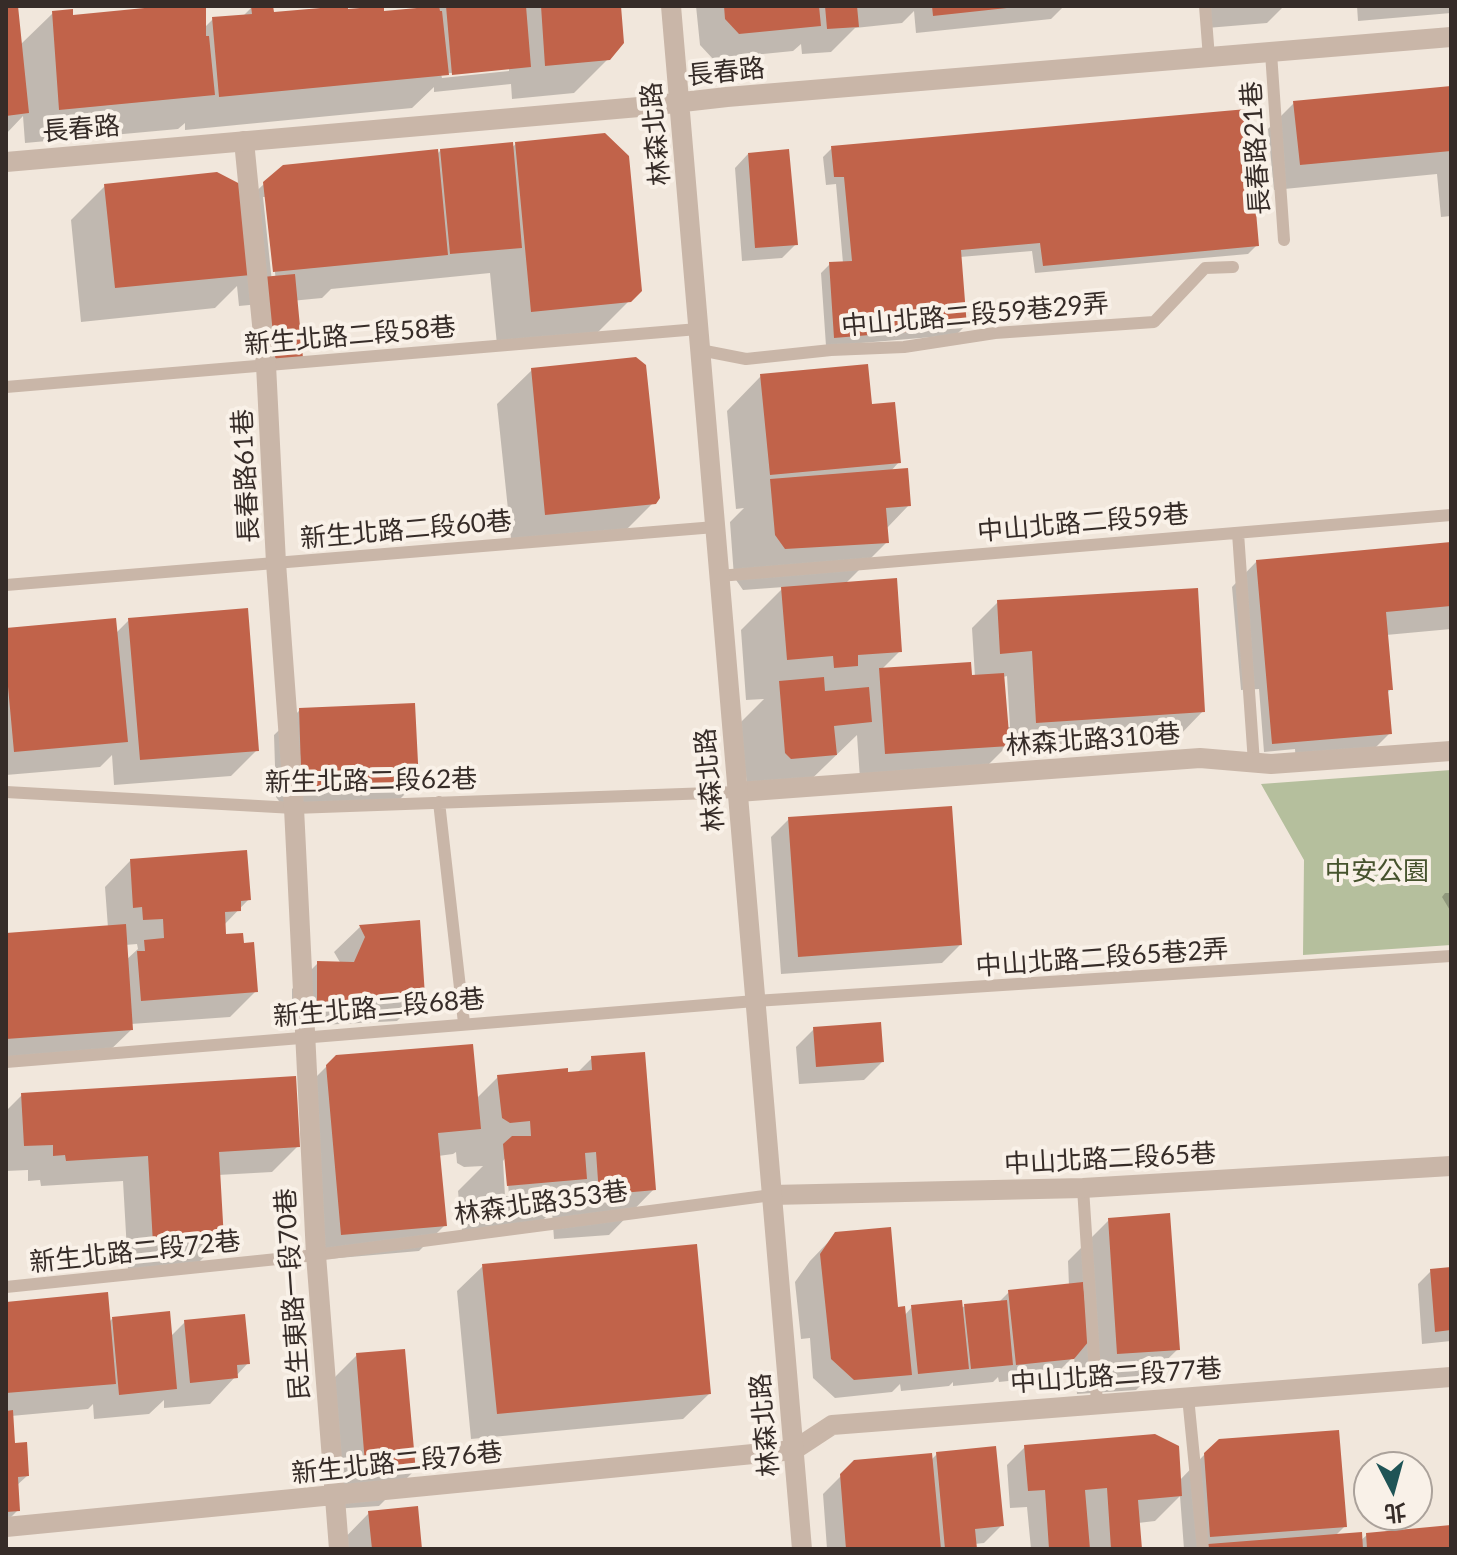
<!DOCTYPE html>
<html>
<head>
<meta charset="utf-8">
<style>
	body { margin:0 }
	#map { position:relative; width:1457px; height:1555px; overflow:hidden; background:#f1e7dc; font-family:Lato,"Noto Sans TC",sans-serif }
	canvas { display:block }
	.frame { position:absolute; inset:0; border:8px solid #362c28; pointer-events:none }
	.north { position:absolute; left:1353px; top:1451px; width:80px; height:80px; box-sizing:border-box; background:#f9f1e8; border:2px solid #aba29b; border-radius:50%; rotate:174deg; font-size:22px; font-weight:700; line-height:32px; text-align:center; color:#362c28 }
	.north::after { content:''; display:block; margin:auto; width:28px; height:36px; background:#1f5456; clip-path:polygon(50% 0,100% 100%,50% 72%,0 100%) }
</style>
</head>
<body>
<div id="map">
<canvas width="1457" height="1555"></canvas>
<div class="frame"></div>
<div class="north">北</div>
</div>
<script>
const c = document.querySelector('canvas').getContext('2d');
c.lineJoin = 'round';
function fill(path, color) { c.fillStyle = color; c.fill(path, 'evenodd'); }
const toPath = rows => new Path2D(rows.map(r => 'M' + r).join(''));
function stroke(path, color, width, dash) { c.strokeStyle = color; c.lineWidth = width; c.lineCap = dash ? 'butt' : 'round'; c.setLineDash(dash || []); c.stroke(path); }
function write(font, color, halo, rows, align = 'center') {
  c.font = font + ' Lato,"Noto Sans TC",sans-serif'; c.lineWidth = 8; c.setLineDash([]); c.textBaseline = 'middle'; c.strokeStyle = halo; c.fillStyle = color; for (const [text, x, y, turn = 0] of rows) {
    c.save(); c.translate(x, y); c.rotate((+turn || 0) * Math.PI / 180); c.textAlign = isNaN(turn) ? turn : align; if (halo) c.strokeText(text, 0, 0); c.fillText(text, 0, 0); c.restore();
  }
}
fill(toPath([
	[1451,770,1451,945,1303,955,1304,860,1261,784]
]), '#b5bf9d');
fill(toPath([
	[6,6,16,6,20,45,53,13,72,17,204,6,206,26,213,19,243,16,252,7,265,6,271,6,272,14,346,11,382,13,415,10,419,6,619,6,609,58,574,93,512,99,511,84,434,92,434,87,412,108,185,130,185,123,178,129,25,143,23,116,6,134],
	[509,67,509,71,442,78,441,74],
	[696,6,1064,6,1051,19,916,33,914,11,902,23,855,28,831,52,802,54,801,44,793,51,713,59,700,45],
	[1205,6,1284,6,1267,23,1207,28],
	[1357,6,1451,6,1451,13,1358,21],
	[1451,88,1451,216,1441,217,1437,174,1274,190,1268,129,1294,103],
	[516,144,640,290,594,336,497,345,490,273,331,289,322,298,239,306,237,286,215,308,81,322,71,220,105,186,242,205,265,183,436,155,441,150,511,148],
	[263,197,267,197,276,282,272,282],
	[832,148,1257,245,1248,254,1035,273,1032,251,960,257,965,326,956,335,826,346,821,273,830,264,843,263,836,184,826,185,823,157],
	[748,154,796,244,782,258,742,261,735,168],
	[532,370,654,502,619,537,512,548,497,404],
	[761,376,870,406,899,462,890,472,909,505,886,529,887,542,845,584,900,651,881,670,975,677,972,628,998,602,1203,711,1178,737,1011,747,1011,742,982,771,860,779,857,735,794,796,749,799,739,724,764,699,746,700,741,630,784,587,743,590,734,577,730,522,744,508,736,509,727,411],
	[1007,676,1010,727,1006,727,1003,677],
	[1451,544,1451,629,1386,635,1391,689,1387,693,1390,733,1364,759,1296,765,1295,749,1264,752,1259,689,1241,690,1232,587,1257,561],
	[129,620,257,750,231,776,114,785,112,755,100,767,6,775,6,630,116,633],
	[300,710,417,782,391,808,287,812,276,797,274,735],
	[789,819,960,945,942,963,781,974,771,837],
	[130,861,249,899,223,926,224,936,256,991,230,1017,131,1024,131,1030,105,1055,6,1062,6,935,108,928,105,887],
	[137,944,138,949,126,960,125,945],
	[1445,893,1451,893,1451,912,1442,897],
	[418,922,423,995,397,1021,302,1026,292,1028,292,989,318,963,341,964,334,952,360,927],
	[814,1029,882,1062,864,1080,799,1084,796,1047],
	[592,1058,654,1189,609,1235,554,1239,552,1211,539,1224,462,1231,458,1191,483,1166,464,1167,457,1163,456,1152,453,1154,438,1156,445,1225,419,1251,316,1260,301,1092,327,1066,476,1099,498,1077,577,1073],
	[506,1157,509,1196,505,1196,503,1161],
	[22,1095,298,1146,272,1172,218,1175,222,1239,196,1265,128,1269,123,1181,41,1186,40,1180,28,1181,28,1170,6,1171,6,1111],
	[1109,1220,1178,1349,1136,1390,1077,1394,1074,1356,1054,1376,999,1382,998,1377,993,1382,953,1386,953,1382,949,1386,901,1391,900,1384,892,1392,835,1398,813,1378,810,1338,801,1339,795,1282,810,1261,836,1234,904,1316,912,1307,961,1307,998,1303,1009,1292,1069,1286,1068,1261],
	[483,1266,709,1394,683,1419,471,1439,457,1291],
	[1451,1269,1451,1341,1422,1344,1418,1284,1431,1271],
	[6,1304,108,1323,112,1319,170,1337,185,1322,248,1363,210,1404,164,1408,164,1400,149,1414,94,1419,93,1404,88,1409,11,1416,13,1445,27,1476,16,1486,18,1510,6,1522],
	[357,1355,414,1471,379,1506,333,1509,322,1390],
	[1025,1447,1179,1481,1205,1454,1345,1526,1335,1536,1360,1541,1367,1535,1451,1527,1451,1549,1184,1549,1180,1496,1155,1521,1138,1523,1140,1549,1031,1549,1027,1507,1010,1508,1007,1465],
	[937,1454,1002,1525,984,1543,974,1544,975,1549,827,1549,823,1494,855,1462,931,1460],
	[369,1513,420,1549,334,1549]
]), '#0003');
fill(toPath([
	[6,6,18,6,29,113,6,116],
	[165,6,206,6,206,36,209,36,215,95,59,110,52,11,73,9,73,15],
	[251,6,273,6,274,12,344,6,348,6,348,9,384,6,384,11,439,6,440,11,442,11,449,75,219,97,212,17,252,14],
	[446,6,526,6,531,67,452,75],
	[541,6,621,6,624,43,610,60,545,66],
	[724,6,819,6,821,26,739,34,725,19],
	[825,6,857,6,859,27,827,29],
	[932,6,1007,6,1007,8,933,16],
	[1451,86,1451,151,1300,165,1293,101],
	[1247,109,1259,246,1043,266,1040,243,961,250,967,327,834,338,829,262,852,261,844,177,834,177,831,146],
	[605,133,629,156,642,291,631,302,531,312,515,142],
	[513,142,522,248,450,254,440,149],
	[438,149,448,255,273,272,263,182,283,165],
	[789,149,798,245,755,248,748,153],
	[217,172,242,185,251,275,115,288,104,184],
	[295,274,303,358,277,360,269,352,262,277],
	[636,357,646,365,660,498,656,504,545,515,531,368],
	[868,364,872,404,895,402,901,463,770,475,760,374],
	[908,468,911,506,886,508,889,543,785,549,775,535,770,479],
	[1451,542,1451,606,1386,612,1393,690,1388,690,1392,734,1272,744,1256,560],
	[897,578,902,652,858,655,858,666,834,668,833,656,787,660,781,587],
	[1198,588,1205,712,1036,723,1032,651,1000,654,997,600],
	[248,608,259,751,140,760,128,618],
	[116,618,128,742,14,752,6,665,6,628],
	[971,662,972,675,1004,673,1010,746,885,754,879,668],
	[824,677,825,691,869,687,872,722,834,726,837,755,791,759,785,753,779,681],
	[415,703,419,783,313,787,301,770,299,708],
	[952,806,962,945,798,957,788,817],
	[247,850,251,900,241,901,241,911,225,912,226,934,243,933,244,943,254,942,258,992,141,1001,137,951,145,951,144,940,164,938,163,919,143,920,142,907,133,908,130,859],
	[420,920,425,996,329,1001,317,1004,317,961,354,962,365,937,359,925],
	[126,924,133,1030,6,1039,6,933],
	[881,1022,884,1062,816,1067,813,1027],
	[473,1044,481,1129,438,1133,447,1226,341,1235,326,1065,336,1055],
	[645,1052,656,1190,599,1195,596,1152,585,1153,587,1179,507,1186,503,1144,512,1136,531,1136,530,1121,510,1123,502,1118,497,1075,568,1068,568,1072,592,1070,591,1056],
	[296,1076,300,1147,219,1152,224,1240,153,1244,148,1156,66,1161,65,1155,53,1156,53,1145,24,1146,21,1093],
	[1170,1213,1180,1350,1117,1354,1108,1218],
	[891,1227,898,1307,905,1306,912,1375,854,1380,831,1359,820,1254,835,1232],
	[697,1244,711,1394,497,1414,482,1264],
	[1451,1267,1451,1330,1435,1332,1430,1269],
	[1083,1282,1089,1341,1074,1359,1016,1365,1008,1290],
	[108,1292,116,1384,6,1393,6,1302],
	[962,1300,969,1369,918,1374,911,1305],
	[1007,1300,1013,1365,971,1369,964,1304],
	[170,1311,177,1389,119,1395,112,1317],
	[245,1314,250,1364,237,1365,238,1378,190,1383,184,1320],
	[405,1349,416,1472,366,1476,356,1353],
	[13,1410,15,1443,27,1442,29,1476,18,1477,20,1511,6,1512,6,1411],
	[1339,1430,1347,1527,1210,1537,1204,1453,1219,1439],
	[1155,1434,1179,1446,1182,1496,1138,1500,1142,1549,1111,1549,1107,1488,1085,1490,1090,1549,1049,1549,1045,1490,1028,1491,1024,1445],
	[996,1446,1004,1526,975,1529,977,1549,945,1549,936,1452],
	[932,1453,941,1549,846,1549,840,1474,854,1460],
	[418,1506,422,1549,372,1549,368,1511],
	[1451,1525,1451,1549,1367,1549,1366,1533],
	[1362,1532,1363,1549,1208,1549,1208,1544]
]), '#c1634a');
stroke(toPath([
	[1205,6,1209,58],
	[1271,53,1284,240],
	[700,350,746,359,831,350,904,347,995,333,1154,322,1205,268,1233,267],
	[6,387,698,329],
	[1238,533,1254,763],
	[719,576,1451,515],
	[6,585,715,527],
	[6,792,294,808,738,792],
	[439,802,464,1023],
	[6,1062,755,1001,1451,956],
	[1083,1188,1097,1403],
	[6,1287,316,1255,772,1195],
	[1188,1397,1203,1549]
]), '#c9b6a8', 12);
stroke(toPath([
	[244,141,266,365,276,563,294,808,316,1255,339,1549],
	[738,792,1200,758,1271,764,1451,751],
	[772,1195,1083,1188,1451,1166],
	[6,1527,794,1450,832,1425,1451,1377]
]), '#c9b6a8', 20);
stroke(toPath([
	[671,6,802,1549],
	[6,162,639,107,727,97,1451,37]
]), '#c9b6a8', 20);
write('26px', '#362c28', '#f9f1e8', [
	["長春路",726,72,-6],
	["長春路",81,129,-5],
	["林森北路",656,134,-95],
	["長春路21巷",1256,148,-94],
	["中山北路二段59巷29弄",975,315,-5],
	["新生北路二段58巷",350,336,-5],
	["長春路61巷",246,476,-93],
	["中山北路二段59巷",1083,523,-5],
	["新生北路二段60巷",406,530,-5],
	["林森北路310巷",1093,740,-4],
	["林森北路",710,780,-95],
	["新生北路二段62巷",371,781,-1],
	["中山北路二段65巷2弄",1102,958,-4],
	["新生北路二段68巷",379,1008,-5],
	["中山北路二段65巷",1110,1159,-3],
	["林森北路353巷",541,1203,-8],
	["新生北路二段72巷",135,1252,-6],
	["民生東路一段70巷",293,1294,-94],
	["中山北路二段77巷",1116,1376,-4],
	["林森北路",765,1425,-95],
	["新生北路二段76巷",397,1463,-6]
]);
write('26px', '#46532d', '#f9f1e8', [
	["中安公園",1377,872]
]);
</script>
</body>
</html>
